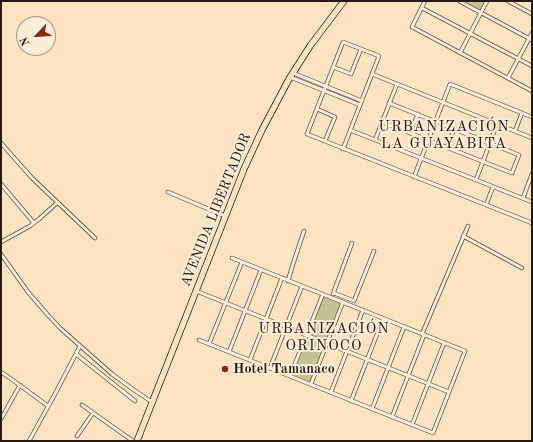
<!DOCTYPE html>
<html>
<head>
<meta charset="utf-8">
<style>
	body { margin:0 }
	#map { position:relative; width:533px; height:442px; overflow:hidden; background:#fbe3c2; font-family:"Old Standard TT",serif }
	canvas { display:block }
	.frame { position:absolute; inset:0; border:2px solid #261914; pointer-events:none }
	.north { position:absolute; left:16px; top:16px; width:40px; height:40px; box-sizing:border-box; background:#fcedd7; border:1px solid #a69889; border-radius:50%; rotate:244deg; font-size:11px; font-weight:700; line-height:16px; text-align:center; color:#261914 }
	.north::after { content:''; display:block; margin:auto; width:14px; height:18px; background:#8f2418; clip-path:polygon(50% 0,100% 100%,50% 72%,0 100%) }
</style>
</head>
<body>
<div id="map">
<canvas width="533" height="442"></canvas>
<div class="frame"></div>
<div class="north">N</div>
</div>
<script>
const c = document.querySelector('canvas').getContext('2d');
c.lineJoin = 'round';
function fill(path, color) { c.fillStyle = color; c.fill(path, 'evenodd'); }
const toPath = rows => new Path2D(rows.map(r => 'M' + r).join(''));
function stroke(path, color, width, dash) { c.strokeStyle = color; c.lineWidth = width; c.lineCap = dash ? 'butt' : 'round'; c.setLineDash(dash || []); c.stroke(path); }
function write(font, color, halo, rows, align = 'center') {
  c.font = font + ' "Old Standard TT",serif'; c.lineWidth = 4; c.setLineDash([]); c.textBaseline = 'middle'; c.strokeStyle = halo; c.fillStyle = color; for (const [text, x, y, turn = 0] of rows) {
    c.save(); c.translate(x, y); c.rotate((+turn || 0) * Math.PI / 180); c.textAlign = isNaN(turn) ? turn : align; if (halo) c.strokeText(text, 0, 0); c.fillText(text, 0, 0); c.restore();
  }
}
fill(toPath([
	[462,1,486,1,481,11],
	[324,296,341,303,326,341,309,334],
	[308,337,325,344,310,382,293,375]
]), '#c4c28f');
const street = toPath([
	[425,1,412,27,532,91],
	[459,1,532,40],
	[508,1,532,14],
	[422,8,532,66],
	[460,53,487,1],
	[333,67,351,74,361,49],
	[293,73,362,101],
	[372,74,532,138],
	[290,77,360,105],
	[508,78,532,33],
	[317,109,335,117,325,141],
	[382,122,512,173,519,155,389,103],
	[350,130,532,202],
	[515,131,522,113],
	[410,133,418,114],
	[375,140,397,84],
	[1,143,32,178,95,238],
	[447,148,454,129],
	[343,149,379,56,343,42,307,134,532,223],
	[414,177,450,84,532,117],
	[476,180,497,124],
	[1,184,34,223],
	[168,192,225,216],
	[523,198,532,174],
	[486,205,493,187],
	[463,236,522,268],
	[1,242,30,226,39,219,57,203],
	[1,254,28,292,47,314,60,328,112,374,134,390,152,402],
	[288,281,293,264,304,231],
	[196,291,449,392],
	[334,293,354,301,374,251],
	[333,294,352,243],
	[422,334,468,226],
	[199,340,433,433,465,351,232,258],
	[209,344,242,262],
	[229,352,261,270],
	[76,354,135,401],
	[250,360,282,278],
	[270,368,302,286],
	[1,372,14,381,48,406],
	[290,376,323,294],
	[311,384,343,302],
	[331,392,363,310],
	[351,401,383,319],
	[82,405,133,441],
	[372,409,404,327],
	[392,417,424,335],
	[1,419,20,385],
	[412,425,444,343],
	[77,436,93,413],
	[29,441,55,394,80,346]
]);
const highway = toPath([
	[137,441,244,169,262,130,289,79,310,46,344,1]
]);
stroke(street, '#5b4c40', 4.5);
stroke(highway, '#261914', 7);
stroke(street, '#fcedd7', 3);
stroke(highway, '#fbe3c2', 5.5);
for (const [x, y, r, color] of [
	[225,369,4,"#8f2418"]
]) { const dot = new Path2D(); dot.arc(x, y, r, 0, 2 * Math.PI); c.fillStyle = color; c.fill(dot); stroke(dot, '#fcedd7', 1.5); }
write('14px', '#261914', '#fcedd7', [
	["AVENIDA LIBERTADOR",216,210,-68]
]);
write('bold 14px', '#261914', '#fcedd7', [
	["Hotel Tamanaco",233,369]
], 'left');
c.letterSpacing = '1px';
write('15px', '#261914', '#fcedd7', [
	["URBANIZACIÓN",444,127],
	["LA GUAYABITA",444,144],
	["URBANIZACIÓN",324,329],
	["ORINOCO",324,346]
]);
c.letterSpacing = '0px';
</script>
</body>
</html>
